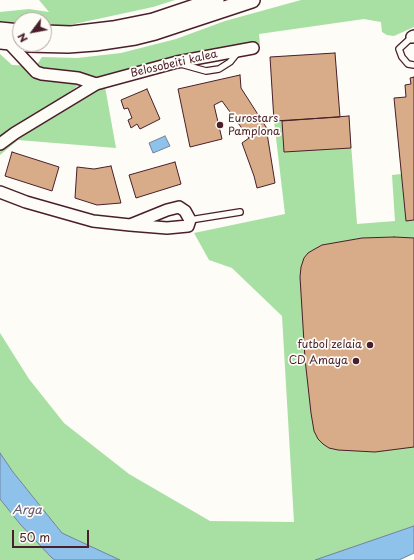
<!DOCTYPE html>
<html>
<head>
<meta charset="utf-8">
<style>
	body { margin:0 }
	#map { position:relative; width:414px; height:560px; overflow:hidden; background:#fdfcf7; font-family:"Playpen Sans",sans-serif }
	canvas { display:block }
	.north { position:absolute; left:12px; top:12px; width:40px; height:40px; box-sizing:border-box; background:#fdfcf7; border:1px solid #b5a4a5; border-radius:50%; rotate:238deg; font-size:11px; font-weight:700; line-height:16px; text-align:center; color:#4a1f2b }
	.north::after { content:''; display:block; margin:auto; width:14px; height:18px; background:#4a1f2b; clip-path:polygon(50% 0,100% 100%,50% 72%,0 100%) }
	.scale { position:absolute; left:12px; top:530px; width:77px; height:18px; box-sizing:border-box; border:2px solid #4a1f2b; border-top:0; padding-left:5px; font-size:12px; line-height:14px; white-space:nowrap; color:#4a1f2b; -webkit-text-stroke:3px #fdfcf7; paint-order:stroke }
</style>
</head>
<body>
<div id="map">
<canvas width="414" height="560"></canvas>
<div class="north">N</div>
<div class="scale">50 m</div>
</div>
<script>
const c = document.querySelector('canvas').getContext('2d');
c.lineJoin = 'round';
function fill(path, color) { c.fillStyle = color; c.fill(path, 'evenodd'); }
const toPath = rows => new Path2D(rows.map(r => 'M' + r).join(''));
function stroke(path, color, width, dash) { c.strokeStyle = color; c.lineWidth = width; c.lineCap = dash ? 'butt' : 'round'; c.setLineDash(dash || []); c.stroke(path); }
function write(font, color, halo, rows, align = 'center') {
  c.font = font + ' "Playpen Sans",sans-serif'; c.lineWidth = 3.5; c.setLineDash([]); c.textBaseline = 'middle'; c.strokeStyle = halo; c.fillStyle = color; for (const [text, x, y, turn = 0] of rows) {
    c.save(); c.translate(x, y); c.rotate((+turn || 0) * Math.PI / 180); c.textAlign = isNaN(turn) ? turn : align; if (halo) c.strokeText(text, 0, 0); c.fillText(text, 0, 0); c.restore();
  }
}
fill(toPath([
	[39,0,175,0,153,7,65,26,44,25,44,20,20,20,20,23,0,21,0,12,29,9,49,12],
	[301,0,414,0,414,27,394,36,387,35,382,32,381,22,364,19,259,34,260,45,253,48,104,81,116,148,18,140,0,155,0,54,12,65,36,66,42,57,77,58,121,53,176,39,225,21],
	[84,80,96,84,19,129,75,88],
	[335,53,340,117,349,116,357,224,395,221,392,175,401,174,394,98,406,97,405,85,411,84,410,78,414,77,414,526,316,560,120,560,62,533,13,472,0,453,0,333,29,379,64,423,129,474,210,521,294,522,282,316,232,268,209,260,194,233,285,214,274,121,270,57],
	[0,499,20,524,55,560,0,560]
]), '#a8dfa2');
const water = toPath([
	[165,136,170,146,153,153,149,143,165,136],
	[0,453,13,472,62,533,120,560,55,560,52,558,20,524,0,499,0,453],
	[414,526,414,553,399,560,315,560,414,526]
]);
fill(water, '#8ec2eb');
stroke(water, '#73819e', 1);
const building = toPath([
	[335,53,340,117,274,121,270,57,335,53],
	[240,75,241,88,266,127,275,183,257,188,254,176,242,143,249,138,222,101,214,105,222,139,190,147,178,89,240,75],
	[414,77,414,220,406,221,394,98,406,97,405,85,411,84,410,78,414,77],
	[147,89,160,119,140,129,137,124,131,128,128,120,132,118,128,108,124,109,121,100,147,89],
	[349,116,351,148,284,152,282,121,349,116],
	[12,152,59,167,52,191,5,176,12,152],
	[175,162,181,184,136,198,129,175,175,162],
	[111,166,121,203,97,205,75,198,77,167,94,169,111,166],
	[394,237,414,238,414,447,375,452,338,450,329,448,323,444,318,439,314,431,311,413,305,359,300,277,301,267,304,258,308,253,313,250,322,245,362,238,394,237]
]);
fill(building, '#d8ac89');
stroke(building, '#4a1f2b', 1);
const lane = toPath([
	[412,37,399,49,402,57,408,64,414,65],
	[181,64,206,71,219,69,230,62,238,52],
	[190,220,240,212]
]);
const street = toPath([
	[412,37,414,36],
	[8,42,36,72,42,74,78,78,96,84],
	[0,144,15,133,96,84,177,62,253,48],
	[0,192,26,202,93,221,130,225,167,228,188,226,190,220,185,211,179,207,167,210,130,225]
]);
const secondary = toPath([
	[0,30,20,32],
	[44,33,71,34,113,29,153,21,216,0],
	[0,41,20,43],
	[27,44,68,45,95,43,135,37,155,32,252,0]
]);
stroke(lane, '#4a1f2b', 8);
stroke(street, '#4a1f2b', 14);
stroke(secondary, '#4a1f2b', 18);
stroke(lane, '#fdfcf7', 5.5);
stroke(street, '#fdfcf7', 11);
stroke(secondary, '#fdfcf7', 15);
for (const [x, y, r, color] of [
	[220,125,4,"#4a1f2b"],
	[370,345,4,"#4a1f2b"],
	[356,361,4,"#4a1f2b"]
]) { const dot = new Path2D(); dot.arc(x, y, r, 0, 2 * Math.PI); c.fillStyle = color; c.fill(dot); stroke(dot, '#fdfcf7', 1.5); }
write('11px', '#4a1f2b', '#fdfcf7', [
	["Belosobeiti kalea",174,64,-13]
]);
write('11px', '#4a1f2b', '#fdfcf7', [
	["Eurostars",228,119,"left"],
	["Pamplona",228,132,"left"],
	["futbol zelaia",362,345],
	["CD Amaya",348,361]
], 'right');
write('italic 12px', '#62586e', '#fdfcf7', [
	["Arga",27,511]
]);
</script>
</body>
</html>
